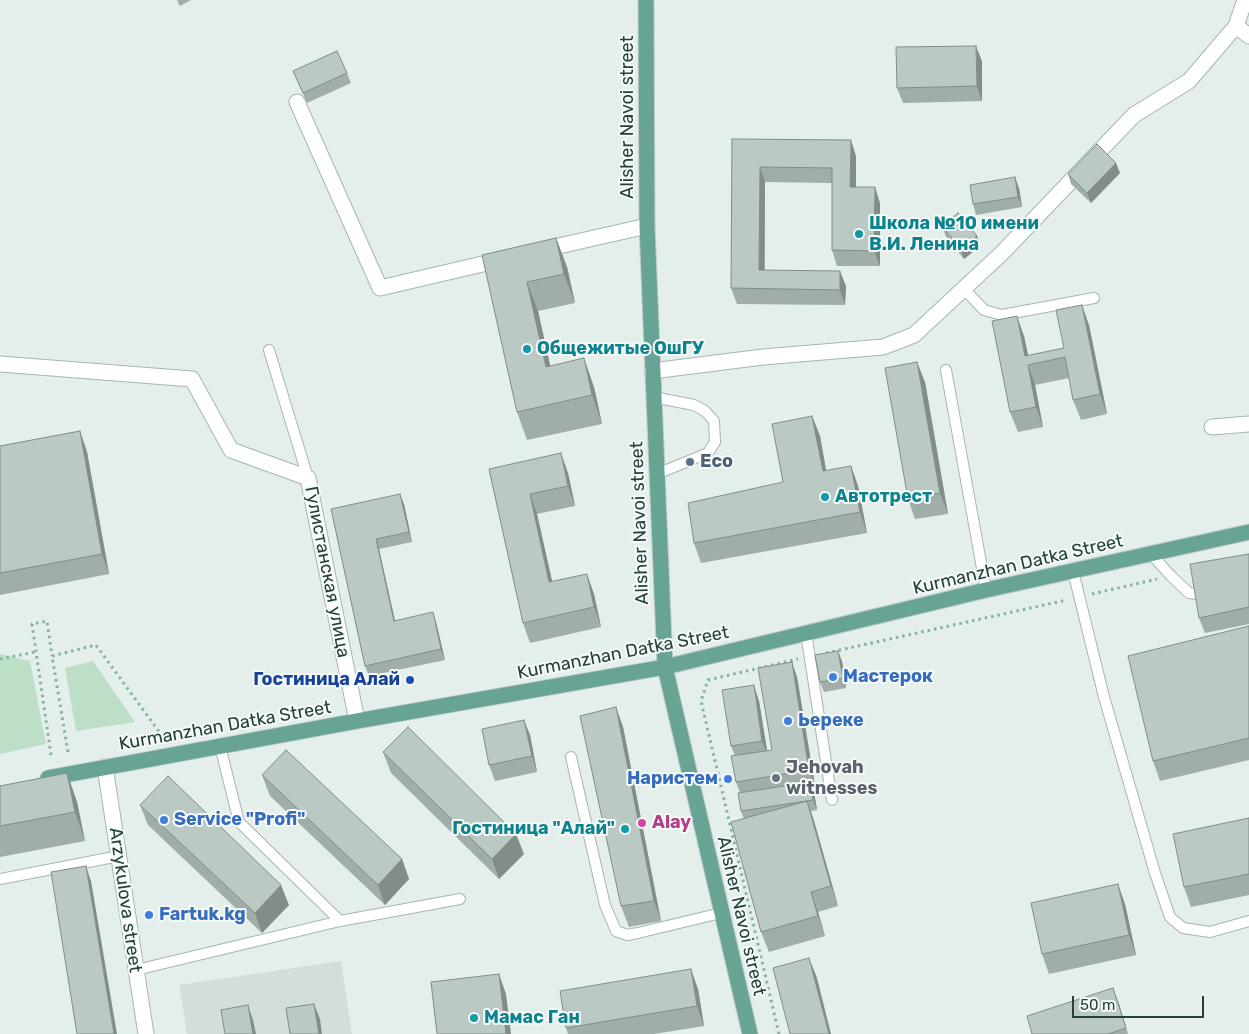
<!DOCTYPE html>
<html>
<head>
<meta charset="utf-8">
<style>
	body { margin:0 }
	#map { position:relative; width:1249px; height:1034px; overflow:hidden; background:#e4eeea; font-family:Rubik,sans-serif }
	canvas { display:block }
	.scale { position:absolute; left:1072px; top:996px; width:132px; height:22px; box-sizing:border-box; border:2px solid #234039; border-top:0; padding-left:6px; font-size:15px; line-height:18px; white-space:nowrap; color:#234039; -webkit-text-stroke:4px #f5faf8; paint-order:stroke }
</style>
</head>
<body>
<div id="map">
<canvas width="1249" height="1034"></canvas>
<div class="scale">50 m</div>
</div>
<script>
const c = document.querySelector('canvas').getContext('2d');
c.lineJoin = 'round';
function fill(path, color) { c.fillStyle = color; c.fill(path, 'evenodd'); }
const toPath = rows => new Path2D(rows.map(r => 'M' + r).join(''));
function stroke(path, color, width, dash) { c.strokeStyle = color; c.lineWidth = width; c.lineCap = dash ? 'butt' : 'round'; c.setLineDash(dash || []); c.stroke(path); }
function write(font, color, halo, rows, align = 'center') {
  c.font = font + ' Rubik,sans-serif'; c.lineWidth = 4; c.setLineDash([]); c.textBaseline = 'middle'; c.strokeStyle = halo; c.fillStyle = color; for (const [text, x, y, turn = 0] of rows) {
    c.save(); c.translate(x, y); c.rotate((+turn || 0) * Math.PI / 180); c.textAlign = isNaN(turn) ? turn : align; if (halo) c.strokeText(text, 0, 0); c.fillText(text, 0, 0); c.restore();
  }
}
fill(toPath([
	[341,961,352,1034,187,1034,179,985]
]), '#d3ded9');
fill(toPath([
	[0,654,30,661,46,744,0,754],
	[93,661,135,722,76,731,65,668]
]), '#bddfc7');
const lane = toPath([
	[964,289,984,310,1002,315,1094,298],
	[269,350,308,478],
	[946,370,986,590],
	[653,397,694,405,705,411,714,421,715,442,708,453,657,474],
	[1151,554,1171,576,1189,593,1198,594],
	[1073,571,1104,697,1155,873,1170,917,1183,928,1210,932,1249,921],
	[806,633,832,800],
	[220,746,239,822,340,921],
	[571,757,605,905,616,931,627,935,638,933,721,913],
	[0,879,119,856],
	[136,970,340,921,460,899]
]);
const street = toPath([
	[1236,26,1249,36],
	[297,102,380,288,504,259],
	[541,250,647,226],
	[0,364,192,379,231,450,308,478,357,721],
	[652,371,763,357,883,347,914,335,1002,253,1134,115,1189,81,1236,26,1245,0],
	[1212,427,1249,424],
	[105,767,146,1034]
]);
const primary = toPath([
	[646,0,647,226,665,667,750,1034],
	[48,778,357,721,665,667,986,590,1249,532]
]);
stroke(lane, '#a6b6b1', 12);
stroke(street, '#a6b6b1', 17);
stroke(primary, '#c1cac8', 17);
stroke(toPath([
	[1092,594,1157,579],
	[826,653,1067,600],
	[0,659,35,652],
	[68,752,52,656,96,645,160,733],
	[51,755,32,624,47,621,52,656],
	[779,1034,701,701,708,680,798,659]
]), '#84b2a4', 3, [2.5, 4]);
stroke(lane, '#fff', 10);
stroke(street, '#fff', 15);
stroke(primary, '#68a495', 15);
fill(toPath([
	[177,0,191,0,180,6],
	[982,61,982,101,903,103,897,88],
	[293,71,347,73,351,83,307,103],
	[732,139,856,156,856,187,880,203,880,266,837,266,832,250,832,183,765,182,765,270,846,286,845,305,737,304,731,288],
	[1120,173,1091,203,1071,184,1068,174],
	[1019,188,1022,207,976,215,973,204],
	[942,226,977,236,980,246,964,259,946,237],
	[556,238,567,267,575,303,538,311,550,366,594,387,602,424,527,440,517,412,482,255],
	[1089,325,1107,414,1081,420,1073,400,1069,378,1035,385,1043,427,1018,432,1010,412,1024,336,1028,356,1064,348],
	[925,382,948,514,915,519,908,499],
	[812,416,820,436,826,471,851,466,858,486,867,533,701,563,694,543,783,482],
	[80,431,87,452,109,574,0,595,0,446],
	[489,469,568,473,575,506,537,514,552,582,594,594,601,627,530,643,523,623],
	[404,504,412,542,379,549,395,620,436,622,445,660,369,676,365,666,331,509],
	[1249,555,1249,624,1205,633,1199,618],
	[1249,626,1249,760,1160,781,1153,761],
	[842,661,846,688,824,692,820,682],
	[797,677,815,786,812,786,814,792,817,810,811,811,814,821,838,906,818,912,825,936,769,952,761,932,744,819,741,811,740,793,736,782,735,756,731,746,759,701,767,751,772,750],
	[623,727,661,921,629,927,621,906],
	[530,735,537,772,495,781,489,765],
	[383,752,524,854,499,879,391,773],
	[67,773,77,802,85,841,0,857,0,786],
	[262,775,402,859,409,879,385,905,270,796],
	[140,805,289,905,262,933,148,825],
	[1249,818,1249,895,1191,907,1184,887],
	[1125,904,1136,955,1049,974,1042,954],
	[698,989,704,1026,654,1034,568,1034,566,1028],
	[1119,1004,1128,1034,1032,1034]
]), '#a0ada8');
fill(toPath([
	[976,46,982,61,982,101,977,86],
	[851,140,856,156,856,203,850,187],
	[1116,163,1120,173,1091,203,1087,193],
	[760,167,765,182,764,285,759,270],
	[1015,177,1019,188,1022,207,1018,197],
	[875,187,880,203,880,266,874,251],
	[977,236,980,246,964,259,961,249],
	[556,238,567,267,575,303,564,274],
	[840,271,846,286,845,305,840,290],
	[527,282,538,311,557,396,546,367],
	[1082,305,1089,325,1107,414,1100,394],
	[1017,316,1024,336,1030,364,1025,356],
	[584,358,594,387,602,424,592,395],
	[917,362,925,382,948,514,940,493],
	[1028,365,1035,385,1043,427,1036,407],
	[812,416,820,436,830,492,823,471],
	[80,431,87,452,109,574,102,554],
	[561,453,568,473,575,506,568,486],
	[851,466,858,486,867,533,860,512],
	[400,494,404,504,412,542,409,532],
	[530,494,537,514,557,603,549,582],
	[376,539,379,549,397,631,394,621],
	[587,574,594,594,601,627,594,607],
	[433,612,436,622,445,660,441,649],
	[838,651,842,661,846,688,843,678],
	[792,662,797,677,815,786,809,770],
	[754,685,759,701,768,756,762,741],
	[616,707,623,727,661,921,654,901],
	[524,720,530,735,537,772,532,756],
	[67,773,77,802,85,841,75,812],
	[810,782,814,792,817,810,813,800],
	[807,801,814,821,838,906,831,886],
	[516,834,524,854,499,879,492,859],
	[402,859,409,879,385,905,378,885],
	[86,866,91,881,117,1034,114,1034],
	[1118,884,1125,904,1136,955,1129,935],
	[281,885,289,905,262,933,255,913],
	[811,892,818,912,825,936,818,916],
	[809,958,817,978,831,1034,829,1034],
	[691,969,698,989,704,1026,697,1006],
	[499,974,506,994,511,1034,506,1034],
	[1113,988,1119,1004,1128,1034,1126,1028],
	[314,1004,320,1019,322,1034,319,1034],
	[248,1005,253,1020,256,1034,253,1034]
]), '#828d88');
const building = toPath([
	[976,46,977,86,897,88,896,47,976,46],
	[337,51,347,73,303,93,293,71,337,51],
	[732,139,851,140,850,187,875,187,874,251,832,250,832,168,760,167,759,270,840,271,840,290,731,288,732,139],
	[1097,144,1116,163,1087,193,1068,174,1097,144],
	[1015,177,1018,197,973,204,970,185,1015,177],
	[958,213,977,236,961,249,942,226,958,213],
	[556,238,564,274,527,282,546,367,584,358,592,395,517,412,482,255,556,238],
	[1082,305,1100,394,1073,400,1065,357,1028,365,1036,407,1010,412,992,321,1017,316,1025,356,1064,348,1056,310,1082,305],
	[917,362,940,493,908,499,885,368,917,362],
	[812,416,823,471,851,466,860,512,694,543,688,503,783,482,772,424,812,416],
	[80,431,102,554,0,573,0,446,80,431],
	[561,453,568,486,530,494,549,582,587,574,594,607,523,623,489,469,561,453],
	[400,494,409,532,376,539,394,621,433,612,441,649,365,666,331,509,400,494],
	[1249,554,1249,607,1199,618,1190,564,1249,554],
	[1249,626,1249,738,1153,761,1128,656,1249,626],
	[838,651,843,678,820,682,815,655,838,651],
	[792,662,809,770,736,782,731,756,772,750,758,668,792,662],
	[754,685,762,741,731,746,722,690,754,685],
	[616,707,654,901,621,906,580,716,616,707],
	[524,720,532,756,489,765,482,729,524,720],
	[408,727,516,834,492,859,383,752,408,727],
	[286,750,402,859,378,885,262,775,286,750],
	[67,773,75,812,0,826,0,786,67,773],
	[168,776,281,885,255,913,140,805,168,776],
	[810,782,813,800,741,811,738,793,810,782],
	[807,801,831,886,811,892,818,916,761,932,731,822,807,801],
	[1249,818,1249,874,1184,887,1173,834,1249,818],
	[86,866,114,1034,77,1034,51,872,86,866],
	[1118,884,1129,935,1042,954,1031,903,1118,884],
	[809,958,829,1034,790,1034,773,968,809,958],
	[691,969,697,1006,566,1028,560,991,691,969],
	[499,974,506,1034,437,1034,431,982,499,974],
	[1113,988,1126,1028,1108,1034,1032,1034,1027,1016,1113,988],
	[314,1004,319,1034,290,1034,286,1008,314,1004],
	[248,1005,253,1034,225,1034,221,1010,248,1005]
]);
fill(building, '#bac9c3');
stroke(building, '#828d88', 1);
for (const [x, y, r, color] of [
	[859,234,5,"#0f9aa8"],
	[527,349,5,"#0f9aa8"],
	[690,462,5,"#5c6f8a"],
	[825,497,5,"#0f9aa8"],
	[833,677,5,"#3f7fe0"],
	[410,680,5,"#1a4fb4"],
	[788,721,5,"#3f7fe0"],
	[776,778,5,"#6b7280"],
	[728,779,5,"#3f7fe0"],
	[164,820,5,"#3f7fe0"],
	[642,823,5,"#d1479c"],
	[625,829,5,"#0f9aa8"],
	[149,915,5,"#3f7fe0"],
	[474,1018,5,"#0f9aa8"]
]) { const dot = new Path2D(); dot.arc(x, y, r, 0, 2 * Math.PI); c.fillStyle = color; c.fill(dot); stroke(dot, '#f5faf8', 2); }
write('18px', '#234039', '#f5faf8', [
	["Alisher Navoi street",628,117,-90],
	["Alisher Navoi street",640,523,-92],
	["Kurmanzhan Datka Street",1018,565,-13],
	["Гулистанская улица",327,572,79],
	["Kurmanzhan Datka Street",623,653,-11],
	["Kurmanzhan Datka Street",225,726,-10],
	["Arzykulova street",125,900,82],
	["Alisher Navoi street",741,916,77]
]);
write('bold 18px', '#0d838f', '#f5faf8', [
	["Школа №10 имени",869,224],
	["В.И. Ленина",869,245],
	["Общежитые ОшГУ",537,349],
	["Автотрест",835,497],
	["Гостиница \"Алай\"",615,829,"right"],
	["Мамас Ган",484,1018]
], 'left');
write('bold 18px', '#4e5e75', '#f5faf8', [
	["Есо",700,462]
], 'left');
write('bold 18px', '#366cbe', '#f5faf8', [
	["Мастерок",843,677],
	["Ьереке",798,721],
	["Наристем",718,779,"right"],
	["Service \"Profi\"",174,820],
	["Fartuk.kg",159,915]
], 'left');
write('bold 18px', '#164399', '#f5faf8', [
	["Гостиница Алай",400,680]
], 'right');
write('bold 18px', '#5b616d', '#f5faf8', [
	["Jehovah",786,768],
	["witnesses",786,789]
], 'left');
write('bold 18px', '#b23c85', '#f5faf8', [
	["Alay",652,823]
], 'left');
</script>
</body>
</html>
